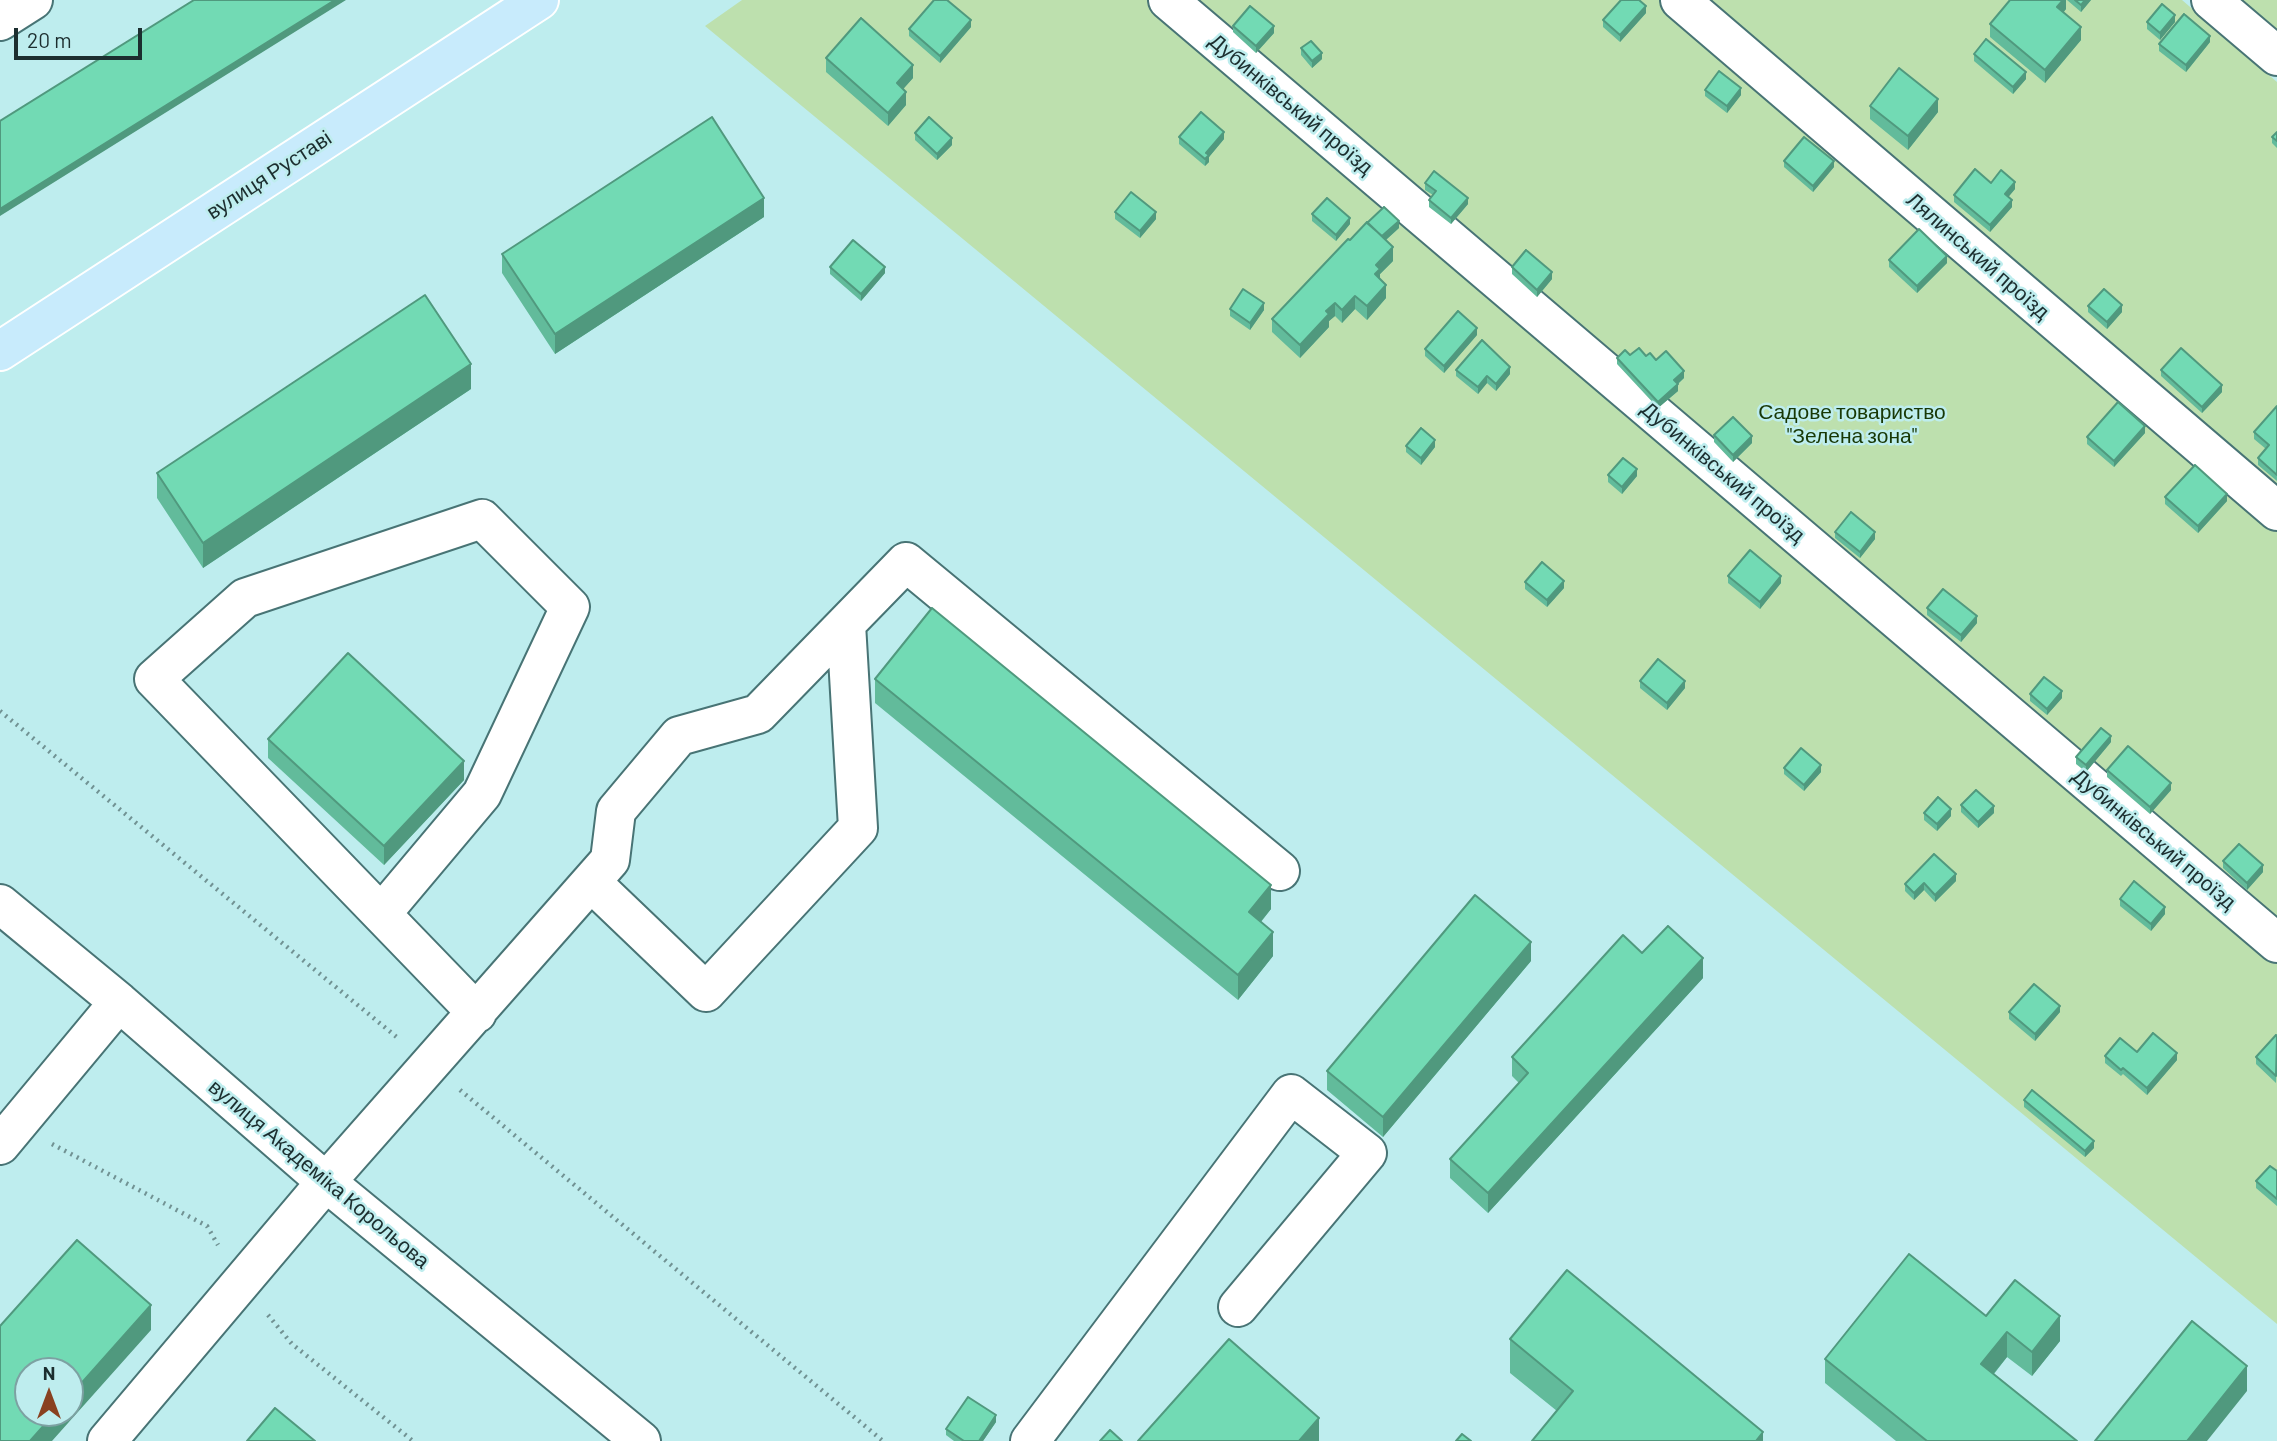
<!DOCTYPE html>
<html>
<head>
<meta charset="utf-8">
<style>
	body { margin:0 }
	#map { position:relative; width:2277px; height:1441px; overflow:hidden; background:#beedee; font-family:Barlow,sans-serif }
	canvas { display:block }
	.north { position:absolute; left:14px; top:1357px; width:70px; height:70px; box-sizing:border-box; background:#beedee; border:2px solid #7da1a2; border-radius:50%; rotate:0deg; font-size:19px; font-weight:700; line-height:28px; text-align:center; color:#1c2e2f }
	.north::after { content:''; display:block; margin:auto; width:24px; height:32px; background:#894120; clip-path:polygon(50% 0,100% 100%,50% 72%,0 100%) }
	.scale { position:absolute; left:14px; top:28px; width:128px; height:32px; box-sizing:border-box; border:4px solid #1c2e2f; border-top:0; padding-left:9px; font-size:21px; line-height:24px; white-space:nowrap; color:#1c2e2f; -webkit-text-stroke:5px #beedee; paint-order:stroke }
</style>
</head>
<body>
<div id="map">
<canvas width="2277" height="1441"></canvas>
<div class="north">N</div>
<div class="scale">20 m</div>
</div>
<script>
const c = document.querySelector('canvas').getContext('2d');
c.lineJoin = 'round';
function fill(path, color) { c.fillStyle = color; c.fill(path, 'evenodd'); }
const toPath = rows => new Path2D(rows.map(r => 'M' + r).join(''));
function stroke(path, color, width, dash) { c.strokeStyle = color; c.lineWidth = width; c.lineCap = dash ? 'butt' : 'round'; c.setLineDash(dash || []); c.stroke(path); }
function write(font, color, halo, rows, align = 'center') {
  c.font = font + ' Barlow,sans-serif'; c.lineWidth = 5; c.setLineDash([]); c.textBaseline = 'middle'; c.strokeStyle = halo; c.fillStyle = color; for (const [text, x, y, turn = 0] of rows) {
    c.save(); c.translate(x, y); c.rotate((+turn || 0) * Math.PI / 180); c.textAlign = isNaN(turn) ? turn : align; if (halo) c.strokeText(text, 0, 0); c.fillText(text, 0, 0); c.restore();
  }
}
fill(toPath([
	[742,0,2182,0,2277,82,2277,1324,705,26],
	[2242,0,2277,0,2277,30]
]), '#bde0ae');
const minor = toPath([
	[1168,0,2277,943],
	[1680,0,2277,511],
	[2211,0,2277,56],
	[0,21,33,0],
	[591,882,706,992,858,828,846,624],
	[0,904,119,1002,326,1182,641,1441],
	[382,913,482,794,570,607,482,519,245,598,154,679,477,1013],
	[0,1145,119,1002],
	[107,1441,326,1182,610,860,616,811,679,736,758,714,906,562,1280,871],
	[1030,1441,1291,1094,1367,1153,1238,1307]
]);
const major = toPath([
	[0,351,539,0]
]);
stroke(minor, '#487475', 42);
stroke(major, '#fff', 42);
stroke(toPath([
	[0,711,399,1039],
	[460,1090,883,1441],
	[52,1144,207,1226,218,1245],
	[268,1315,292,1344,413,1441]
]), '#719293', 4.5, [2, 5]);
stroke(minor, '#fff', 38);
stroke(major, '#c8ebfc', 38);
fill(toPath([
	[2066,0,2066,9,2063,13,2081,40,2045,83,1990,37,1990,24],
	[2067,0,2091,0,2081,12],
	[1646,13,1620,42,1603,27,1603,20],
	[2147,22,2175,22,2160,40,2147,29],
	[1233,26,1274,33,1256,53,1233,32],
	[971,27,940,63,909,36,909,29],
	[2210,42,2186,72,2159,51,2159,44],
	[1301,48,1322,59,1312,68,1301,55],
	[1974,54,2026,79,2013,94,1974,61],
	[826,58,913,78,903,89,906,105,888,126,826,72],
	[1705,90,1741,95,1727,113,1705,96],
	[1870,106,1938,112,1908,150,1870,119],
	[2277,132,2277,148,2272,143,2272,137],
	[915,133,952,145,937,160,915,140],
	[1179,137,1224,139,1209,157,1209,162,1205,166,1179,144],
	[1784,161,1834,167,1813,192,1784,167],
	[1425,183,1468,204,1451,224,1429,207,1429,200,1433,195,1425,190],
	[1991,183,2015,189,2008,197,2012,207,1990,232,1954,202,1954,195],
	[1115,212,1156,219,1140,238,1115,219],
	[1312,214,1350,224,1336,241,1312,221],
	[764,217,555,354,502,273,502,254],
	[1399,228,1386,240,1393,261,1380,274,1380,279,1386,298,1367,320,1355,309,1342,323,1335,316,1329,321,1329,327,1300,358,1272,332,1272,319,1350,240],
	[1889,260,1947,263,1917,293,1889,267],
	[830,267,885,273,861,301,830,274],
	[1512,267,1552,279,1537,297,1512,274],
	[2088,306,2122,312,2107,329,2088,312],
	[1230,309,1264,310,1250,330,1230,316],
	[1477,335,1444,373,1425,356,1425,349],
	[1630,355,1646,356,1656,360,1684,378,1678,384,1678,391,1658,408,1617,364,1617,358],
	[1456,370,1510,374,1496,391,1487,383,1478,394,1456,376],
	[2161,370,2222,392,2202,413,2161,376],
	[471,389,203,568,157,498,157,473],
	[2277,406,2277,481,2258,465,2258,458,2266,449,2254,439,2254,432],
	[2145,433,2114,467,2087,444,2087,437],
	[1714,435,1752,443,1733,462,1714,442],
	[1406,446,1435,447,1421,465,1406,452],
	[1608,475,1637,476,1622,494,1608,482],
	[2165,497,2227,501,2198,533,2165,504],
	[1835,532,1875,539,1860,558,1835,538],
	[1728,576,1781,583,1760,609,1728,583],
	[1525,582,1564,588,1547,607,1525,589],
	[1927,608,1977,623,1961,642,1927,615],
	[875,679,1271,909,1261,922,1273,956,1238,1000,875,703],
	[1640,681,1685,688,1667,710,1640,688],
	[2030,694,2062,698,2047,715,2030,701],
	[268,739,464,780,384,865,268,758],
	[2111,742,2086,772,2076,764,2076,757],
	[1784,768,1821,772,1804,791,1784,774],
	[2107,770,2171,790,2150,814,2107,777],
	[1961,805,1994,813,1978,828,1961,812],
	[1924,813,1951,816,1937,831,1924,820],
	[2223,861,2263,872,2247,890,2223,868],
	[1956,881,1935,902,1924,890,1914,900,1905,891,1905,884],
	[2120,899,2165,914,2151,931,2120,906],
	[1642,953,1703,978,1488,1213,1450,1178,1450,1159,1519,1083,1512,1076,1512,1057],
	[1531,961,1383,1137,1327,1090,1327,1071],
	[2009,1012,2060,1012,2035,1041,2009,1019],
	[2277,1036,2276,1083,2256,1064,2256,1057],
	[2137,1052,2177,1060,2147,1095,2123,1074,2121,1076,2105,1063,2105,1056],
	[2024,1100,2094,1148,2085,1157,2024,1107],
	[2277,1171,2277,1206,2256,1188,2256,1181],
	[1986,1316,2060,1341,2032,1376,2007,1357,1994,1374,2077,1441,1896,1441,1825,1383,1825,1359],
	[1510,1339,1763,1441,1557,1411,1510,1373],
	[996,1422,983,1441,954,1441,946,1435,946,1429]
]), '#62bb9b');
fill(toPath([
	[335,0,346,0,0,216,0,209],
	[2063,0,2066,0,2066,9,2057,20,2057,7],
	[2085,0,2091,0,2081,12,2081,5],
	[1646,6,1646,13,1620,42,1620,35],
	[2175,15,2175,22,2160,40,2160,33],
	[971,20,971,27,940,63,940,56],
	[1274,26,1274,33,1256,53,1256,46],
	[2081,27,2081,40,2045,83,2045,70],
	[2210,36,2210,42,2186,72,2186,65],
	[1322,53,1322,59,1312,68,1312,61],
	[913,65,913,78,897,96,897,83],
	[2026,72,2026,79,2013,94,2013,87],
	[1741,88,1741,95,1727,113,1727,106],
	[906,92,906,105,888,126,888,113],
	[1938,99,1938,112,1908,150,1908,136],
	[1224,132,1224,139,1209,157,1209,162,1205,166,1206,153],
	[952,138,952,145,937,160,937,154],
	[1834,161,1834,167,1813,192,1813,186],
	[2015,182,2015,189,2005,201,2005,194],
	[764,198,764,217,555,354,555,334],
	[1468,198,1468,204,1451,224,1451,218],
	[2012,200,2012,207,1990,232,1990,225],
	[1156,212,1156,219,1140,238,1140,231],
	[1350,218,1350,224,1336,241,1336,235],
	[1399,221,1399,228,1379,246,1379,240],
	[1393,247,1393,261,1380,274,1380,283,1375,288,1376,265],
	[1947,256,1947,263,1917,293,1917,286],
	[885,267,885,273,861,301,861,294],
	[1552,272,1552,279,1537,297,1537,290],
	[1386,285,1386,298,1367,320,1367,306],
	[1355,296,1355,309,1342,323,1342,310],
	[1264,303,1264,310,1250,330,1250,323],
	[1335,303,1335,316,1329,321,1329,327,1300,358,1300,345,1326,311],
	[2122,305,2122,312,2107,329,2107,322],
	[1477,328,1477,335,1444,373,1444,366],
	[471,364,471,389,203,568,203,543],
	[1510,367,1510,374,1496,391,1496,384],
	[1684,371,1684,378,1674,387,1674,380],
	[1487,376,1487,383,1478,394,1478,387],
	[1678,384,1678,391,1658,408,1658,402],
	[2222,385,2222,392,2202,413,2202,407],
	[2145,426,2145,433,2114,467,2114,461],
	[1752,436,1752,443,1733,462,1733,455],
	[1435,440,1435,447,1421,465,1421,458],
	[1637,469,1637,476,1622,494,1622,487],
	[2227,494,2227,501,2198,533,2198,526],
	[1875,532,1875,539,1860,558,1860,552],
	[1781,576,1781,583,1760,609,1760,602],
	[1564,581,1564,588,1547,607,1547,600],
	[1977,616,1977,623,1961,642,1961,635],
	[1685,681,1685,688,1667,710,1667,703],
	[2062,691,2062,698,2047,715,2047,709],
	[2111,736,2111,742,2086,772,2086,765],
	[464,761,464,780,384,865,384,846],
	[1821,765,1821,772,1804,791,1804,785],
	[2171,783,2171,790,2150,814,2150,807],
	[1994,806,1994,813,1978,828,1978,822],
	[1951,809,1951,816,1937,831,1937,824],
	[2263,865,2263,872,2247,890,2247,883],
	[1956,874,1956,881,1935,902,1935,895],
	[1924,883,1924,890,1914,900,1914,893],
	[1271,885,1271,909,1249,936,1249,912],
	[2165,907,2165,914,2151,931,2151,924],
	[1273,932,1273,956,1238,1000,1238,975],
	[1531,942,1531,961,1383,1137,1383,1117],
	[1703,958,1703,978,1488,1213,1488,1193],
	[2060,1006,2060,1012,2035,1041,2035,1034],
	[2177,1053,2177,1060,2147,1095,2147,1088],
	[2094,1141,2094,1148,2085,1157,2085,1151],
	[151,1305,151,1330,52,1441,30,1441,55,1413,70,1413,70,1396],
	[2060,1316,2060,1341,2032,1376,2032,1352],
	[2007,1332,2007,1357,1981,1389,1981,1364],
	[2247,1366,2247,1391,2207,1441,2187,1441],
	[996,1415,996,1422,983,1441,979,1441],
	[1319,1418,1319,1441,1299,1441],
	[1763,1432,1763,1441,1756,1441]
]), '#50997e');
const building = toPath([
	[194,0,335,0,0,209,0,121,194,0],
	[934,0,947,0,971,20,940,56,909,29,934,0],
	[1621,0,1639,0,1646,6,1620,35,1603,20,1621,0],
	[2010,0,2063,0,2057,7,2081,27,2045,70,1990,24,2010,0],
	[2075,0,2085,0,2081,5,2075,0],
	[2162,4,2175,15,2160,33,2147,22,2162,4],
	[1250,6,1274,26,1256,46,1233,26,1250,6],
	[2184,14,2210,36,2186,65,2159,44,2184,14],
	[861,18,913,65,897,83,906,92,888,113,826,58,861,18],
	[1986,39,2026,72,2013,87,1974,54,1986,39],
	[1311,41,1322,53,1312,61,1301,48,1311,41],
	[1899,68,1938,99,1908,136,1870,106,1899,68],
	[1719,71,1741,88,1727,106,1705,90,1719,71],
	[1201,112,1224,132,1206,153,1209,155,1205,159,1179,137,1201,112],
	[712,117,764,198,555,334,502,254,712,117],
	[929,117,952,138,937,154,915,133,929,117],
	[2277,132,2277,141,2272,137,2277,132],
	[1804,137,1834,161,1813,186,1784,161,1804,137],
	[1975,169,1991,183,2001,170,2015,182,2005,194,2012,200,1990,225,1954,195,1975,169],
	[1434,171,1468,198,1451,218,1429,200,1436,191,1425,183,1434,171],
	[1131,192,1156,212,1140,231,1115,212,1131,192],
	[1327,198,1350,218,1336,235,1312,214,1327,198],
	[1384,207,1399,221,1382,236,1367,223,1384,207],
	[1367,222,1393,247,1376,265,1380,269,1375,274,1386,285,1367,306,1355,296,1342,310,1335,303,1326,311,1329,314,1300,345,1272,319,1348,239,1350,240,1367,222],
	[1919,229,1947,256,1917,286,1889,260,1919,229],
	[853,240,885,267,861,294,830,267,853,240],
	[1526,250,1552,272,1537,290,1512,267,1526,250],
	[1243,289,1264,303,1250,323,1230,309,1243,289],
	[2104,289,2122,305,2107,322,2088,306,2104,289],
	[425,295,471,364,203,543,157,473,425,295],
	[1458,311,1477,328,1444,366,1425,349,1458,311],
	[1482,340,1510,367,1496,384,1487,376,1478,387,1456,370,1482,340],
	[1639,348,1646,356,1650,353,1656,360,1666,351,1684,371,1674,380,1678,384,1658,402,1617,358,1625,350,1630,355,1639,348],
	[2181,348,2222,385,2202,407,2161,370,2181,348],
	[2118,402,2145,426,2114,461,2087,437,2118,402],
	[2277,406,2277,475,2258,458,2269,445,2254,432,2277,406],
	[1733,417,1752,436,1733,455,1714,435,1733,417],
	[1421,428,1435,440,1421,458,1406,446,1421,428],
	[1623,458,1637,469,1622,487,1608,475,1623,458],
	[2195,465,2227,494,2198,526,2165,497,2195,465],
	[1851,512,1875,532,1860,552,1835,532,1851,512],
	[1750,550,1781,576,1760,602,1728,576,1750,550],
	[1542,562,1564,581,1547,600,1525,582,1542,562],
	[1943,589,1977,616,1961,635,1927,608,1943,589],
	[932,608,1271,885,1249,912,1273,932,1238,975,875,679,932,608],
	[348,653,464,761,384,846,268,739,348,653],
	[1658,659,1685,681,1667,703,1640,681,1658,659],
	[2044,677,2062,691,2047,709,2030,694,2044,677],
	[2101,728,2111,736,2086,765,2076,757,2101,728],
	[2128,746,2171,783,2150,807,2107,770,2128,746],
	[1801,748,1821,765,1804,785,1784,768,1801,748],
	[1976,790,1994,806,1978,822,1961,805,1976,790],
	[1938,797,1951,809,1937,824,1924,813,1938,797],
	[2239,844,2263,865,2247,883,2223,861,2239,844],
	[1934,854,1956,874,1935,895,1924,883,1914,893,1905,884,1934,854],
	[2134,881,2165,907,2151,924,2120,899,2134,881],
	[1475,895,1531,942,1383,1117,1327,1071,1475,895],
	[1668,926,1703,958,1488,1193,1450,1159,1528,1073,1512,1057,1623,935,1642,953,1668,926],
	[2034,984,2060,1006,2035,1034,2009,1012,2034,984],
	[2153,1033,2177,1053,2147,1088,2123,1068,2121,1070,2105,1056,2120,1038,2137,1052,2153,1033],
	[2276,1035,2277,1036,2276,1076,2256,1057,2276,1035],
	[2032,1090,2094,1141,2085,1151,2024,1100,2032,1090],
	[2270,1166,2277,1171,2277,1199,2256,1181,2270,1166],
	[77,1240,151,1305,70,1396,70,1371,28,1371,28,1413,55,1413,30,1441,0,1441,0,1326,77,1240],
	[1909,1254,1986,1316,2015,1280,2060,1316,2032,1352,2007,1332,1981,1364,2077,1441,1927,1441,1825,1359,1909,1254],
	[1567,1270,1763,1432,1756,1441,1532,1441,1573,1391,1510,1339,1567,1270],
	[2192,1321,2247,1366,2187,1441,2095,1441,2192,1321],
	[1229,1339,1319,1418,1299,1441,1138,1441,1229,1339],
	[968,1397,996,1415,979,1441,964,1441,946,1429,968,1397],
	[275,1408,315,1441,247,1441,275,1408],
	[1110,1430,1122,1441,1100,1441,1110,1430],
	[1462,1434,1471,1441,1456,1441,1462,1434]
]);
fill(building, '#72dab4');
stroke(building, '#50997e', 2);
write('21px', '#1c2e2f', '#beedee', [
	["Дубинківський проїзд",1291,104,40],
	["вулиця Руставі",269,175,-33],
	["Лялинський проїзд",1978,256,41],
	["Дубинківський проїзд",1723,472,40],
	["Дубинківський проїзд",2154,839,40],
	["вулиця Академіка Корольова",319,1174,40]
]);
write('21px', '#183805', '#beedee', [
	["Садове товариство",1852,412],
	["\"Зелена зона\"",1852,436]
]);
</script>
</body>
</html>
